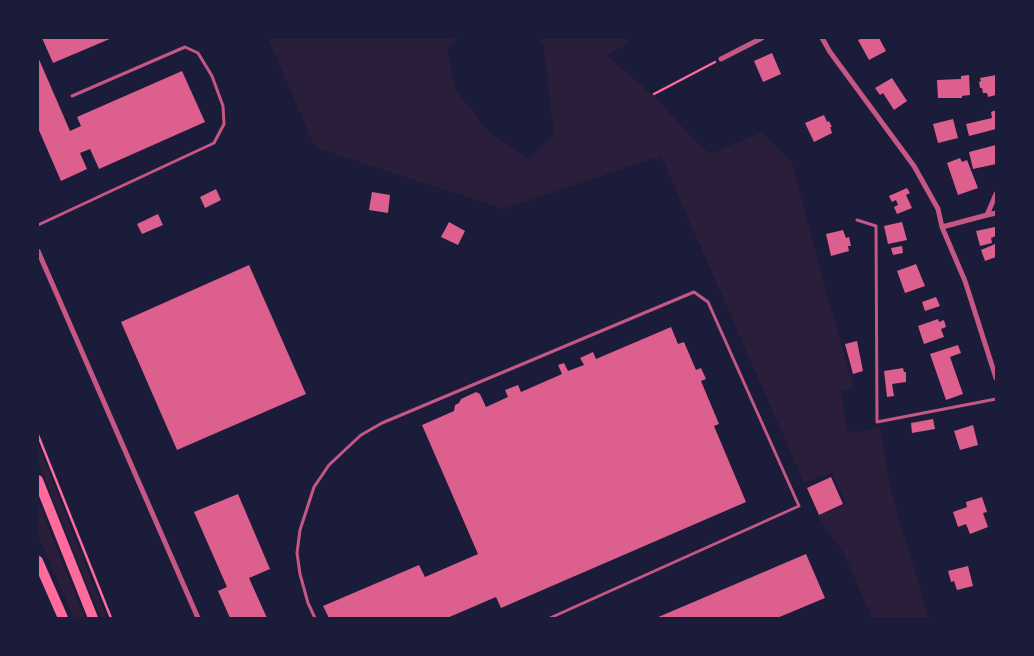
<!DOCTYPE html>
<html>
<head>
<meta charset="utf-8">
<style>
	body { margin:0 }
	#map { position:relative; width:1034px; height:656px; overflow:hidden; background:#1b1b3a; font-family:Manrope,sans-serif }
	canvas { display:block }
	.frame { position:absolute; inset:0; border:39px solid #1b1b3a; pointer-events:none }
</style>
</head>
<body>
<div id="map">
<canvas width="1034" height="656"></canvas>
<div class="frame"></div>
</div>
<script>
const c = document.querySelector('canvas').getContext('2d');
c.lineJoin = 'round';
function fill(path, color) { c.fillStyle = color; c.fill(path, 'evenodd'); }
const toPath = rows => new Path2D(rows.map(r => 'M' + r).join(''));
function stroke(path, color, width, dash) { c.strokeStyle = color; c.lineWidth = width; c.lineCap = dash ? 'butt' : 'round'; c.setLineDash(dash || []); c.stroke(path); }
fill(toPath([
	[268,38,458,38,447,48,455,89,488,131,529,160,554,135,544,48,537,38,626,38,629,43,607,56,656,98,687,132,710,154,763,132,792,162,824,284,854,388,841,390,847,430,859,433,880,426,891,491,929,618,872,618,844,554,818,516,846,504,832,473,804,483,661,156,503,209,315,147],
	[38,444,91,579,107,618,101,618,85,581,38,462],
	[38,500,50,532,85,618,74,618,38,535]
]), '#2a1e3b');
fill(toPath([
	[42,38,112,38,53,63],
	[863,38,879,38,886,51,869,60,858,40],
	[772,53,781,74,763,82,754,61],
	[38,57,70,131,81,126,77,117,182,71,205,122,99,169,90,149,80,153,87,169,61,181,38,128],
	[969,75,970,95,962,96,962,98,938,98,937,80,961,79,961,76],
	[996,75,996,95,988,97,987,93,983,93,982,88,980,88,979,82,981,81,980,78],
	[892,78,907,101,894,110,883,93,880,95,875,88],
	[996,110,996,129,969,136,966,124,992,118,991,112],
	[824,115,827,122,829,121,832,127,830,127,832,133,814,142,805,123],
	[953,119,958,138,938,143,933,124],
	[996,145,995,157,996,164,973,169,969,152],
	[960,158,962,162,967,160,978,188,958,195,947,163],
	[907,188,910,193,906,195,912,208,897,214,894,207,898,205,896,200,892,202,889,196],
	[216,189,221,200,205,208,200,197],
	[372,192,390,195,388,213,369,210],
	[158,214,163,225,142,234,137,224],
	[449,222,465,231,458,245,441,237],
	[902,222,907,240,888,244,884,226],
	[995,227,996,236,991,238,992,243,980,246,976,231],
	[843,230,846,238,849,237,851,246,848,246,849,251,831,256,826,234],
	[995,244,996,257,985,261,981,250],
	[902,246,903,253,893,255,891,248],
	[916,264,925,286,905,293,897,271],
	[249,265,306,394,177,450,121,322],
	[936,297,940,306,925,311,922,302],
	[938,319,939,322,944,320,946,327,941,329,944,337,924,344,918,326],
	[671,327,678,344,684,342,696,370,701,368,706,379,701,381,719,424,714,426,746,502,501,608,496,597,447,618,329,618,323,606,419,565,425,577,478,554,422,425,454,411,455,405,459,403,461,399,476,392,480,394,486,407,508,397,505,390,518,385,521,392,562,374,558,365,564,363,568,371,584,365,580,358,593,352,596,359],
	[857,341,863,371,853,374,845,344],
	[958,345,961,353,950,357,963,394,946,400,930,354],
	[903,368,904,372,906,372,906,382,892,384,894,396,887,397,884,371],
	[933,419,935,429,912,433,911,423],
	[973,425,978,445,960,450,954,431],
	[831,477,843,504,819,515,807,488],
	[238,494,270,569,249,578,267,618,230,618,218,591,227,587,194,512],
	[982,497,987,512,983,513,988,527,970,534,966,524,958,527,953,512,967,507,966,502],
	[806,554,825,598,777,618,656,618],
	[968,566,973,586,957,590,954,581,951,582,948,571]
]), '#dd5f8e');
stroke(toPath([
	[654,94,715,62],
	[38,435,111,618]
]), '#ff6b9d', 2.5);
stroke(toPath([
	[857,220,876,226,877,422,996,399],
	[38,225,214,143,224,124,223,106,212,76,198,53,185,47,72,96],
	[315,618,308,603,300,574,297,553,300,530,314,487,329,465,347,448,361,435,382,423,694,292,708,302,799,506,550,618]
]), '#c65784', 3);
stroke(toPath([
	[822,38,830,52,914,166,938,209,942,227,965,281,996,378],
	[721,59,762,38],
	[987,215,996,213],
	[942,227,987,215,996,194],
	[38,251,198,618]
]), '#c65784', 5);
stroke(toPath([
	[38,480,93,618],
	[38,561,63,618]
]), '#ff6b9d', 10);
</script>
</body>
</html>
